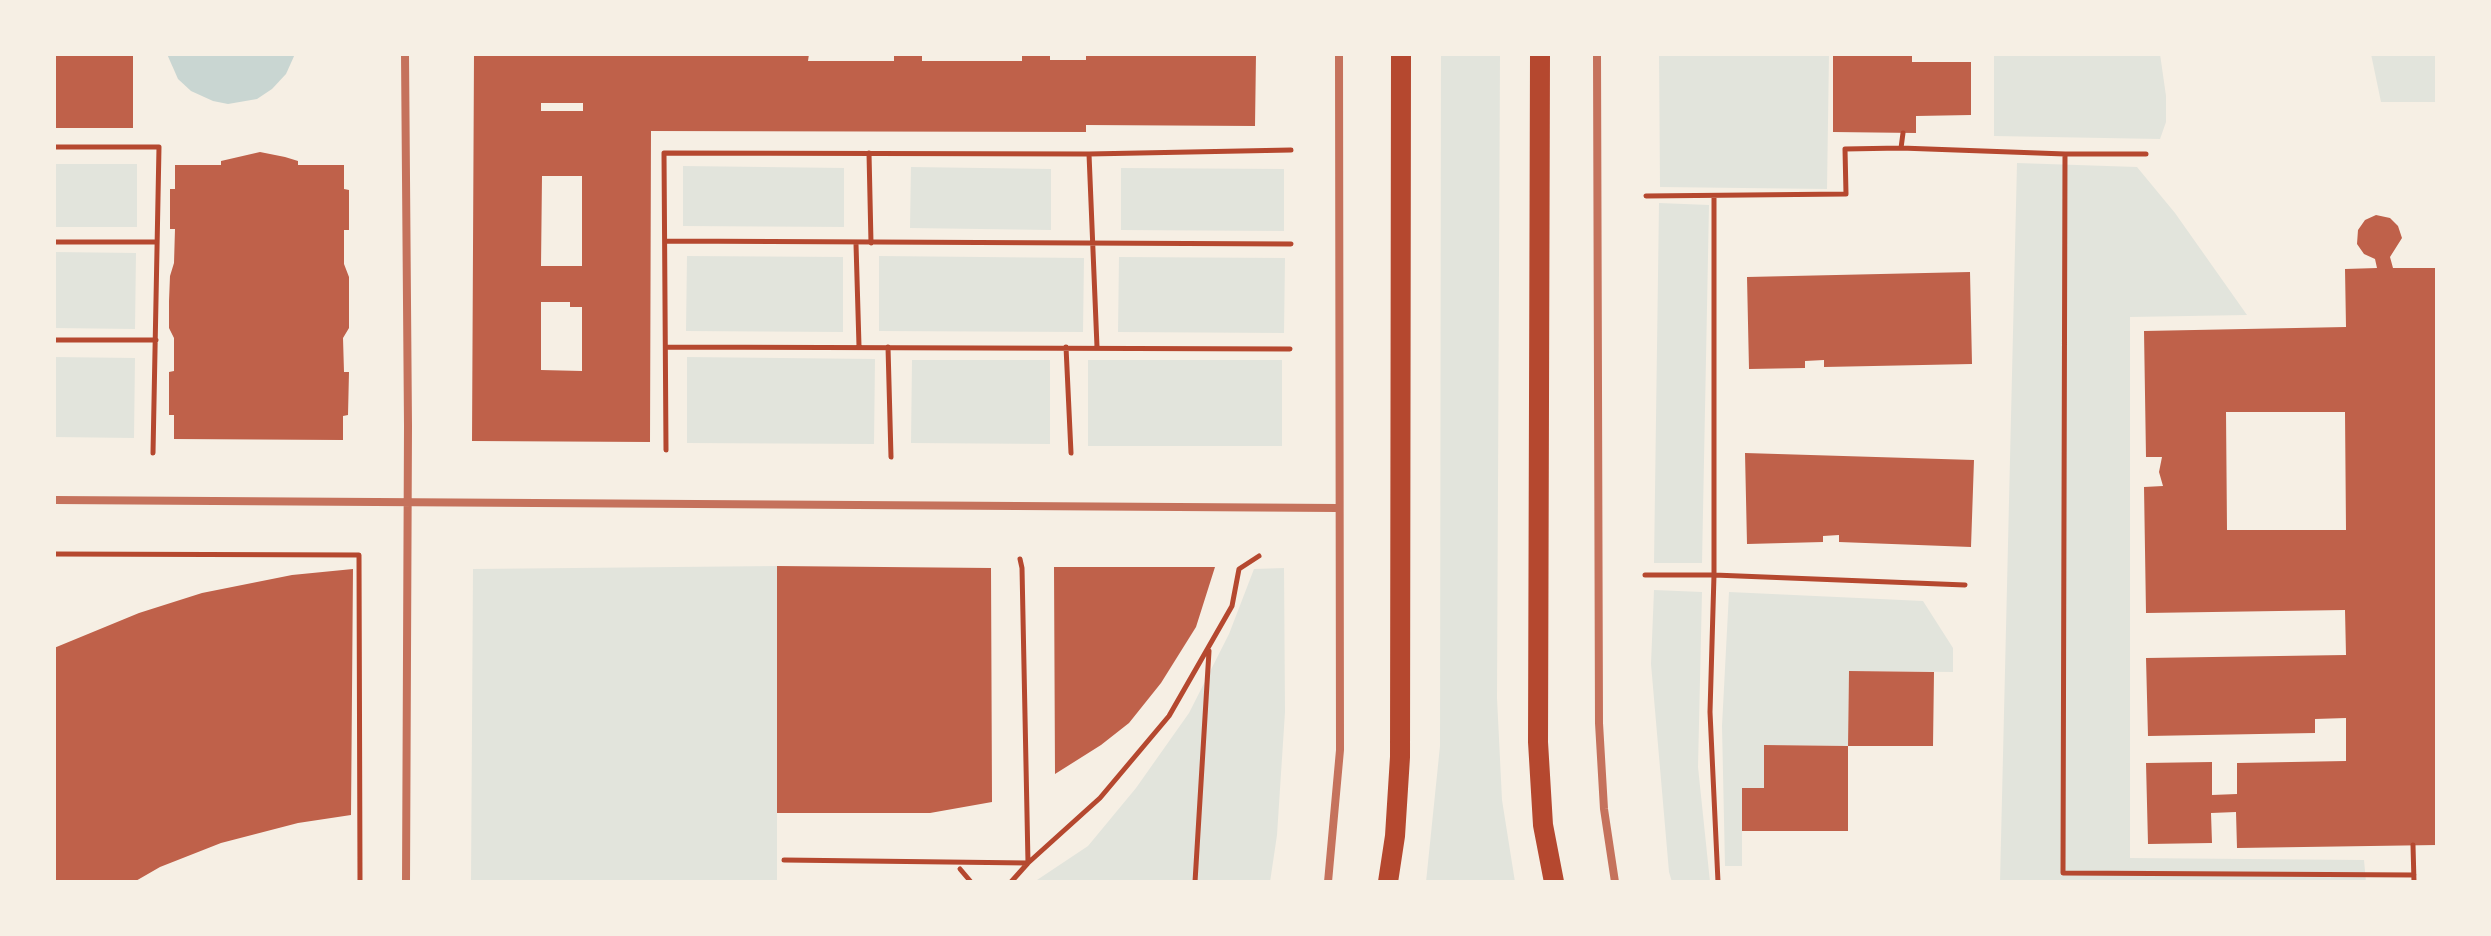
<!DOCTYPE html>
<html>
<head>
<meta charset="utf-8">
<style>
	body { margin:0 }
	#map { position:relative; width:2491px; height:936px; overflow:hidden; background:#f6efe4; font-family:"Open Sans",sans-serif }
	canvas { display:block }
	.frame { position:absolute; inset:0; border:56px solid #f6efe4; pointer-events:none }
</style>
</head>
<body>
<div id="map">
<canvas width="2491" height="936"></canvas>
<div class="frame"></div>
</div>
<script>
const c = document.querySelector('canvas').getContext('2d');
c.lineJoin = 'round';
function fill(path, color) { c.fillStyle = color; c.fill(path, 'evenodd'); }
const toPath = rows => new Path2D(rows.map(r => 'M' + r).join(''));
function stroke(path, color, width, dash) { c.strokeStyle = color; c.lineWidth = width; c.lineCap = dash ? 'butt' : 'round'; c.setLineDash(dash || []); c.stroke(path); }
fill(toPath([
	[1441,54,1500,54,1497,698,1502,800,1515,882,1426,882,1440,746],
	[1659,54,1829,54,1827,189,1660,187],
	[1994,54,2160,54,2166,96,2166,122,2160,139,1994,136],
	[2371,54,2437,54,2437,102,2381,102],
	[2017,163,2137,167,2175,213,2247,315,2130,317,2130,858,2364,860,2366,882,2000,882],
	[54,164,137,164,137,227,54,227],
	[683,166,844,168,844,227,683,226],
	[911,167,1051,169,1051,230,910,228],
	[1121,168,1284,169,1284,231,1121,230],
	[1659,203,1709,205,1702,563,1654,563],
	[54,252,136,253,135,329,54,328],
	[687,256,843,257,843,332,686,331],
	[879,256,1084,258,1083,332,879,331],
	[1119,257,1285,258,1284,333,1118,332],
	[54,357,135,358,134,438,54,437],
	[687,357,875,359,874,444,687,443],
	[912,360,1050,360,1050,444,911,443],
	[1088,360,1282,360,1282,446,1088,446],
	[777,566,777,882,471,882,473,569],
	[1284,568,1285,712,1277,835,1270,882,1034,882,1088,846,1136,788,1189,713,1229,634,1254,569],
	[1654,590,1702,592,1698,767,1710,882,1672,882,1669,872,1651,664],
	[1729,592,1923,601,1953,648,1953,672,1849,671,1848,746,1764,745,1764,788,1742,788,1742,866,1725,866,1722,726]
]), '#e2e4dc');
fill(toPath([
	[167,54,295,54,286,74,272,89,257,99,228,104,213,101,191,91,178,79]
]), '#c9d6d2');
fill(toPath([
	[54,54,133,54,133,128,54,128],
	[474,54,809,54,808,61,894,61,894,54,922,54,922,61,1022,61,1022,54,1050,54,1050,60,1086,60,1086,54,1256,54,1255,126,1086,125,1086,132,651,131,650,442,472,441],
	[541,103,583,103,583,111,541,111],
	[542,176,582,176,582,266,541,266],
	[541,302,570,302,570,307,582,307,582,371,541,370],
	[1833,54,1912,54,1912,62,1971,62,1971,115,1916,116,1916,133,1833,132],
	[260,152,285,157,298,161,298,165,344,165,344,189,349,190,349,230,344,230,344,264,349,277,349,328,343,338,344,372,349,372,348,415,343,416,343,440,174,439,174,415,169,415,169,372,174,371,174,338,169,328,169,301,170,276,174,263,175,229,170,229,170,189,175,189,175,165,221,165,221,161],
	[2376,215,2390,218,2398,226,2402,238,2390,257,2393,268,2437,268,2437,845,2237,848,2236,812,2211,813,2212,843,2148,844,2146,763,2212,762,2212,795,2237,794,2237,763,2346,761,2346,718,2315,719,2315,733,2148,736,2146,658,2346,655,2345,610,2146,613,2144,487,2163,486,2159,472,2162,457,2146,457,2144,331,2346,327,2345,269,2377,268,2375,259,2364,254,2357,244,2358,230,2365,220],
	[2226,412,2345,412,2346,530,2227,530],
	[1970,272,1972,364,1824,367,1824,360,1805,361,1805,368,1749,369,1747,277],
	[1745,453,1974,460,1971,547,1839,542,1839,535,1823,536,1823,542,1747,544],
	[777,566,991,568,992,802,930,813,777,813],
	[1054,567,1215,567,1196,627,1161,683,1129,723,1101,745,1055,774],
	[353,569,351,815,298,823,221,843,160,867,134,882,54,882,54,648,139,613,202,593,292,575],
	[1849,671,1934,672,1933,746,1848,746],
	[1764,745,1848,746,1848,831,1742,831,1742,788,1764,788]
]), '#bf614a');
stroke(toPath([
	[54,147,159,147,153,453],
	[1901,148,1903,133],
	[869,153,871,243],
	[1089,154,1097,347],
	[2065,154,2063,873,2414,875],
	[1646,196,1846,194,1845,149,1901,148,2065,154,2146,154],
	[1714,196,1714,575,1710,712,1718,882],
	[666,241,1291,244],
	[54,242,157,242],
	[856,244,859,346],
	[54,340,156,340],
	[667,347,1290,349],
	[888,347,891,457],
	[1066,347,1071,453],
	[666,450,664,153,1089,154,1291,150],
	[54,554,359,555,360,882],
	[1645,575,1714,575,1965,585],
	[2413,845,2414,882],
	[784,860,1028,863,1022,568,1020,559],
	[960,869,971,882],
	[1011,882,1028,863,1100,798,1169,716,1232,606,1239,569,1259,556],
	[1195,882,1209,651]
]), '#b5482f', 5);
stroke(toPath([
	[405,54,408,426,406,882],
	[1597,54,1599,723,1604,809,1615,882],
	[54,500,1338,508],
	[1328,882,1340,750,1339,54]
]), '#c5725c', 8);
stroke(toPath([
	[1540,54,1538,742,1543,825,1554,882],
	[1388,882,1395,836,1400,757,1401,54]
]), '#b5482f', 20);
</script>
</body>
</html>
